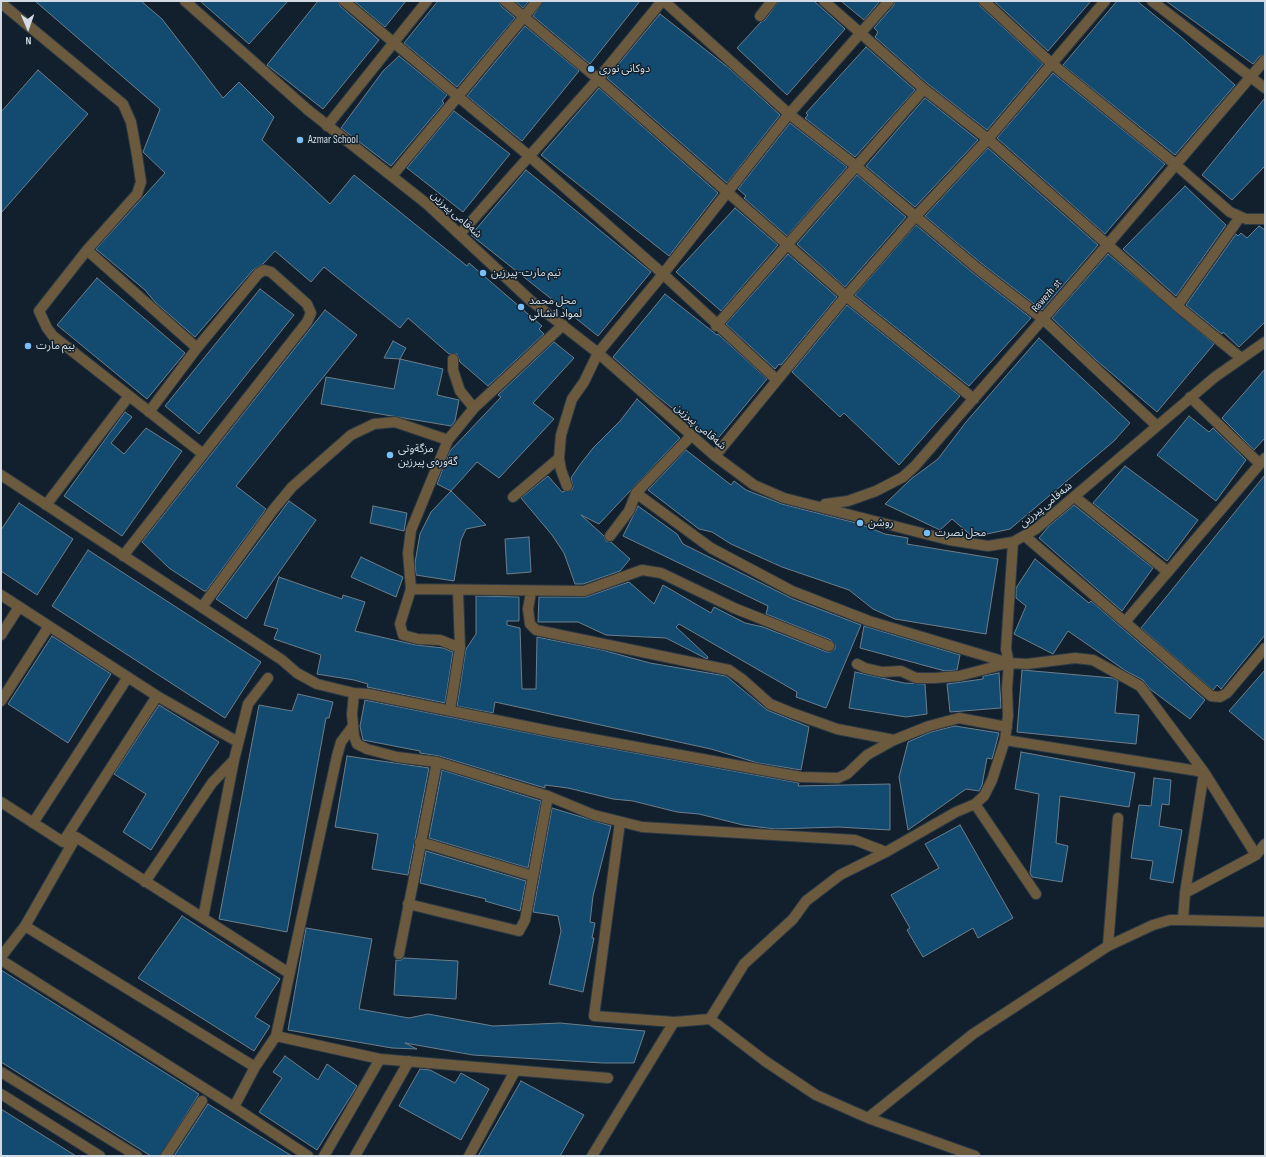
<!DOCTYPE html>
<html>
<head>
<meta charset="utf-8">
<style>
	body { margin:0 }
	#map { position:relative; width:1266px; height:1157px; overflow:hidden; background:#11202c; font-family:"Sofia Sans Condensed",sans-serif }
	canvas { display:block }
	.frame { position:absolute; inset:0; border:2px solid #d2dbe3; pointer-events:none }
	.north { position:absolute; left:8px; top:8px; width:40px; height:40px; -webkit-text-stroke:3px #11202c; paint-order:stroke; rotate:178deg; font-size:11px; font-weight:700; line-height:16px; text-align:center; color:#d2dbe3 }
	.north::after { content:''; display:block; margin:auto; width:14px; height:18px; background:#d2dbe3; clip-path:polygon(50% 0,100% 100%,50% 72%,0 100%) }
</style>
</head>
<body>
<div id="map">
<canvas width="1266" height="1157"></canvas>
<div class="frame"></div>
<div class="north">N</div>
</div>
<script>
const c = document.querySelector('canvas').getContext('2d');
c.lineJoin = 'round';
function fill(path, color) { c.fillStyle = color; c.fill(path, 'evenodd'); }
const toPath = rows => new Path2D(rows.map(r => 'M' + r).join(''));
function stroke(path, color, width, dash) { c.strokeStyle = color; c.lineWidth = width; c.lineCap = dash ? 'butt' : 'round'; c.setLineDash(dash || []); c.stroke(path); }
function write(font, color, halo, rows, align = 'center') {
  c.font = font + ' "Sofia Sans Condensed","Noto Sans Arabic",sans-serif'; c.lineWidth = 3; c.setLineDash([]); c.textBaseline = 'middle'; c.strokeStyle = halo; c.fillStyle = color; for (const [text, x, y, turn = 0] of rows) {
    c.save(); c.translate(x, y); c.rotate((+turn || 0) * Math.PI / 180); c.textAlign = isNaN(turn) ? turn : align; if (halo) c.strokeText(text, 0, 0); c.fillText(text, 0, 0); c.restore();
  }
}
const building = toPath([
	[35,1,141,1,162,19,223,98,239,82,274,117,262,140,330,204,354,175,467,266,469,263,542,326,539,329,544,334,488,386,460,362,457,354,449,354,408,318,400,328,324,267,311,282,275,251,263,264,253,270,195,337,156,303,145,290,96,249,165,173,143,152,160,109,35,1],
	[200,1,288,1,249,44,200,1],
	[318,1,338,1,340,6,379,40,323,109,267,65,318,1],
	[354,1,406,1,385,27,354,1],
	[438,1,499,1,501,6,515,18,457,87,404,43,438,1],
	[515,1,529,1,523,8,515,1],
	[543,1,640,1,590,64,533,16,543,1],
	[779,1,814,1,845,29,787,95,737,48,761,22,765,20,779,1],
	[841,1,880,1,864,20,841,1],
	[895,1,978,1,980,6,1043,64,987,130,928,84,875,37,878,32,874,28,894,5,895,1],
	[994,1,1091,1,1048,51,994,1],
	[1117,1,1137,1,1180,36,1235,85,1175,155,1063,65,1117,1],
	[1166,1,1265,1,1265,54,1260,56,1253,64,1166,1],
	[660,14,730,69,780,115,727,183,607,78,660,14],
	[525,26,579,71,522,141,467,96,525,26],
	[866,47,915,90,855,157,805,118,808,115,806,113,866,47],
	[399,56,447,95,442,101,444,103,391,166,341,128,383,71,399,56],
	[38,70,88,114,1,213,1,112,38,70],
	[1053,73,1165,164,1105,234,997,138,1053,73],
	[599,88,718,193,669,256,541,155,599,88],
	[925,98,978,140,915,207,866,166,925,98],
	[1265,98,1265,166,1232,200,1202,175,1265,98],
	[454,111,510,154,463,212,407,168,454,111],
	[790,123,847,167,787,236,744,198,746,196,738,189,790,123],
	[988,148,1098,245,1042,310,981,263,925,216,988,148],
	[526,170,651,272,598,336,471,235,526,170],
	[857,175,906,217,845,287,797,244,857,175],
	[1185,186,1226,225,1176,296,1123,249,1185,186],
	[735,208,778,245,721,311,676,272,735,208],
	[916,225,973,273,1031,318,969,386,855,295,916,225],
	[1259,226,1265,230,1265,322,1239,347,1223,332,1222,334,1186,305,1236,234,1238,236,1241,233,1247,238,1259,226],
	[788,254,837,297,781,365,779,364,775,369,726,324,788,254],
	[1108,254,1214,344,1157,412,1096,360,1052,318,1108,254],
	[97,278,185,353,147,399,57,325,97,278],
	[260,289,294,315,199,434,165,406,260,289],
	[665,294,717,335,718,334,767,379,715,442,657,396,613,357,665,294],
	[847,305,960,396,899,465,844,413,840,417,792,372,847,305],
	[325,310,357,335,236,486,266,509,206,591,204,591,169,568,142,542,325,310],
	[1039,338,1130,423,1114,441,1010,529,973,537,952,519,940,530,885,504,911,479,938,459,966,422,1039,338],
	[393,341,406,348,400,359,384,358,393,341],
	[554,342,574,358,533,403,554,419,499,478,477,462,451,491,437,484,450,451,501,397,498,395,554,342],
	[400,359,443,369,437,395,459,400,455,421,451,426,321,404,326,377,394,389,400,359],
	[1265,369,1265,438,1254,450,1222,418,1265,369],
	[637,399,680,438,599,524,581,515,604,536,606,541,611,542,630,559,620,571,583,584,575,584,564,553,552,535,521,498,548,476,562,492,572,490,573,487,571,478,579,466,593,448,620,421,637,399],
	[125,412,132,417,111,443,124,454,146,428,182,451,122,536,64,496,125,412],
	[1189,416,1209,432,1213,428,1246,460,1216,501,1157,455,1189,416],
	[686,450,731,485,734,481,746,490,782,504,860,524,885,534,908,538,907,544,998,559,986,634,895,619,873,609,849,590,782,567,731,544,712,532,699,529,648,490,686,450],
	[1125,466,1198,520,1167,561,1093,503,1125,466],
	[1265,475,1265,635,1221,689,1217,685,1213,690,1141,628,1265,475],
	[451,491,486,525,466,529,461,540,454,581,416,575,415,563,420,534,431,512,451,491],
	[289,501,316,520,246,619,216,599,289,501],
	[19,503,73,539,37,595,1,571,1,530,19,503],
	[1074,505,1153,568,1122,611,1039,538,1049,526,1074,505],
	[373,506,407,513,404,531,370,523,373,506],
	[638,506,677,534,683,544,793,599,861,625,826,708,796,697,797,692,679,624,676,627,708,657,707,659,666,638,606,635,578,622,538,622,539,597,586,597,629,582,654,604,663,585,711,613,714,607,745,623,763,627,827,652,830,652,835,649,835,645,831,640,766,614,768,606,623,536,638,506],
	[529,537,531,572,507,574,505,539,529,537],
	[88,550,261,662,225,718,52,606,88,550],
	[361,557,403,577,396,597,351,577,361,557],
	[1035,559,1089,603,1091,601,1205,700,1190,719,1150,689,1143,680,1126,671,1068,631,1053,654,1014,634,1026,606,1016,598,1016,588,1035,559],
	[279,577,342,599,343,595,365,602,355,631,416,645,443,648,453,652,445,703,367,687,368,684,354,680,317,674,321,655,274,639,278,629,264,625,279,577],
	[476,596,519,597,519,621,507,621,507,625,520,628,522,689,536,689,537,637,602,650,650,663,726,676,767,710,809,727,801,770,758,763,711,749,495,702,493,713,457,706,466,649,476,634,476,596],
	[864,626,960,655,957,670,945,671,860,648,864,626],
	[52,636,111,674,68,743,8,704,52,636],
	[1022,670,1113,678,1118,681,1115,713,1139,715,1136,744,1017,732,1022,670],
	[1265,670,1265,741,1229,711,1265,670],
	[855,672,904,683,925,684,927,714,906,717,849,708,855,672],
	[999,673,1001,708,950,712,947,684,983,679,983,676,999,673],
	[298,694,333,702,329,718,326,718,287,932,219,919,259,705,292,711,298,694],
	[365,700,553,738,799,783,798,786,890,784,890,830,838,827,775,829,743,825,699,814,677,812,633,801,613,799,568,788,545,785,545,788,439,756,420,753,420,751,363,740,360,726,365,700],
	[159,705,219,742,151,850,123,832,146,794,114,774,159,705],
	[955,726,999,733,992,759,987,758,982,785,979,791,966,789,908,830,899,777,908,742,931,732,955,726],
	[1021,752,1135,773,1129,807,1060,796,1056,843,1068,846,1062,882,1032,877,1030,873,1039,794,1015,789,1021,752],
	[347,756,429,768,408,875,372,869,378,834,335,827,347,756],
	[442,770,541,801,528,868,429,838,442,770],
	[1154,778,1171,780,1169,805,1162,804,1159,826,1182,830,1173,883,1150,879,1153,861,1131,858,1139,805,1151,806,1154,778],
	[552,808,611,826,593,896,590,922,595,923,592,938,594,938,583,992,549,984,561,931,558,916,533,912,552,808],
	[960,825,1013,918,978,938,973,928,923,957,907,930,910,928,891,895,939,868,925,844,960,825],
	[426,851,526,881,520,911,485,901,486,899,420,883,426,851],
	[182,916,280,979,255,1017,270,1026,254,1051,138,978,182,916],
	[306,928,372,939,359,1009,409,1018,428,1014,493,1026,560,1023,645,1031,634,1063,603,1063,473,1055,405,1043,417,1049,392,1048,288,1030,306,928],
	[404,958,458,961,456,999,394,995,396,960,401,960,404,958],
	[1,970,199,1094,160,1156,151,1156,1,1062,1,970],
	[285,1056,318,1080,327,1064,357,1086,317,1150,259,1112,282,1078,273,1072,285,1056],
	[420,1069,430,1070,455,1083,461,1073,489,1089,461,1140,399,1106,420,1069],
	[521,1081,584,1115,578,1125,560,1156,478,1156,521,1081],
	[208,1104,248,1129,292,1156,174,1156,208,1104],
	[1,1109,20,1121,76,1156,1,1156,1,1109]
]);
fill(building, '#134b70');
stroke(building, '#6c7e8c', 1);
const minor = toPath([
	[185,1,308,110,427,204,530,300,598,353,715,456,754,485,784,498,949,540,988,546,1013,542,1036,529,1215,377,1265,342],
	[344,1,528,155,663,274,777,380],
	[505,1,598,79,846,296,974,399],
	[664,1,789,114,856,166,977,268,1043,319,1157,426],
	[824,1,924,89,988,139,1177,306,1241,358],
	[984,1,1051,63,1175,164,1230,212,1246,219,1265,219],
	[1152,1,1265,88],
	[1,3,123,104,131,122,137,155,141,182,137,194,87,250,39,311,47,328,53,336,203,454],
	[760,16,772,1],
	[327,126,427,1],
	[392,176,537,1],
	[460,234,598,79,662,1],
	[87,250,197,348],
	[1177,306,1240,217],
	[716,326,924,89],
	[453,359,453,370,460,391,474,408],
	[1190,397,1260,464],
	[715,456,846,296,915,217,988,139,1105,1],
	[1,475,282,660,297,673,317,684,354,693,368,694,554,732,801,777,838,778,847,774,867,755,894,740,929,726,959,718,1007,727],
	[567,486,561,470,559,458,561,435,572,399,584,382,598,353,663,274,789,114,889,1],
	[636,493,711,548,792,591,869,621,1009,663],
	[513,497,559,458],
	[1075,497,1168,572],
	[825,504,848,501,876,491,903,477,915,466,1109,243,1265,60],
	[46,505,129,396],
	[610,536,629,511,636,493,691,436],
	[1026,537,1211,696,1220,697,1227,693,1265,648],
	[123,556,307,322,311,313,307,304,271,272,264,270,258,274,197,348,149,412],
	[411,589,584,591,642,570,661,573,734,608,829,646],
	[531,592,528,609,530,624,536,630,729,670,742,679,770,704,792,713,837,729,894,740],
	[1,595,157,696,238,742],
	[202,607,273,510,292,487,351,435,374,424,395,422,448,440],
	[1125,622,1265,458],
	[1,635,19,607],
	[460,648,440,640,418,639,403,635,400,624,411,589,408,553,411,530,448,440,474,408,563,325],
	[857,664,865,668,882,672,901,671,916,678,935,678,959,676,1009,663,1027,664,1075,658,1093,660,1140,686,1204,772,1256,855],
	[354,693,352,714,354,736,357,744,367,749,397,757,437,762,548,796,594,815,642,827,855,840,886,852],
	[1,701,49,626],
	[450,710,460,648,458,591],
	[1005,740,1204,772],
	[1,802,63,842,76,837,289,973],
	[975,804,1036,894],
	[620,822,594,1016,674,1022],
	[33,823,128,677],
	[63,842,157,696],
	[420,842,533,876],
	[145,882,212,783,234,760],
	[1185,893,1256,855,1265,844],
	[408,904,519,931,525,920,548,796],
	[203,918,234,760,248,704,268,678],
	[1183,920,1265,922],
	[25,926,255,1067],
	[1108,946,1118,818],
	[399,954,437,762],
	[1,957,25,926,76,837],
	[1,960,234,1107,308,1156],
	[710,1019,765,1061,816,1095,868,1118,975,1156],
	[276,1036,380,1059,608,1078],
	[1,1072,137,1156],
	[1,1094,100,1156],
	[234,1107,255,1067,276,1036,337,756,341,742,353,726],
	[868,1118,973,1034,1108,946,1153,925,1170,920,1183,920,1185,893,1204,772],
	[166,1156,202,1101],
	[324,1156,380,1059],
	[355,1156,409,1061],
	[469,1156,515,1071],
	[592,1156,674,1022,710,1019,744,964,793,919,806,901,840,875,886,852,956,812,975,804,984,796,992,780,1005,740,1008,716,1007,688,1009,663,1006,649,1013,542]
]);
stroke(minor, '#2c3a46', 12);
stroke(minor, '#6b5a3e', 10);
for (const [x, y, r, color] of [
	[591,69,4,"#78bff8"],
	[300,140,4,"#78bff8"],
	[483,273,4,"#78bff8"],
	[521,307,4,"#78bff8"],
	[28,346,4,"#78bff8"],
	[390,455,4,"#78bff8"],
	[860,523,4,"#78bff8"],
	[927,533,4,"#78bff8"]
]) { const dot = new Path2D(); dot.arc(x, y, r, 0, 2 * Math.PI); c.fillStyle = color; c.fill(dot); stroke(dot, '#11202c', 1.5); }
write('11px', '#d2dbe3', '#11202c', [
	["دوکانی نوری",599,69],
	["Azmar School",308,140],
	["تیم مارت-پیرزین",491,273],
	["محل محمد",529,301],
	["لمواد انشائي",529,314],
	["بیم مارت",36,346],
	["مزگةوتی",398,449],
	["گةورەی پیرزین",398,462],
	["روشن",868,523],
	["محل نصرت",935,533]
], 'left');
write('11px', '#d2dbe3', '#11202c', [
	["شەقامی پیرزین",456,215,42],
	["Rawezh .st",1047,296,-49],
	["شەقامی پیرزین",700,427,41],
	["شەقامی پیرزین",1046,505,-39]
]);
</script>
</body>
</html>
